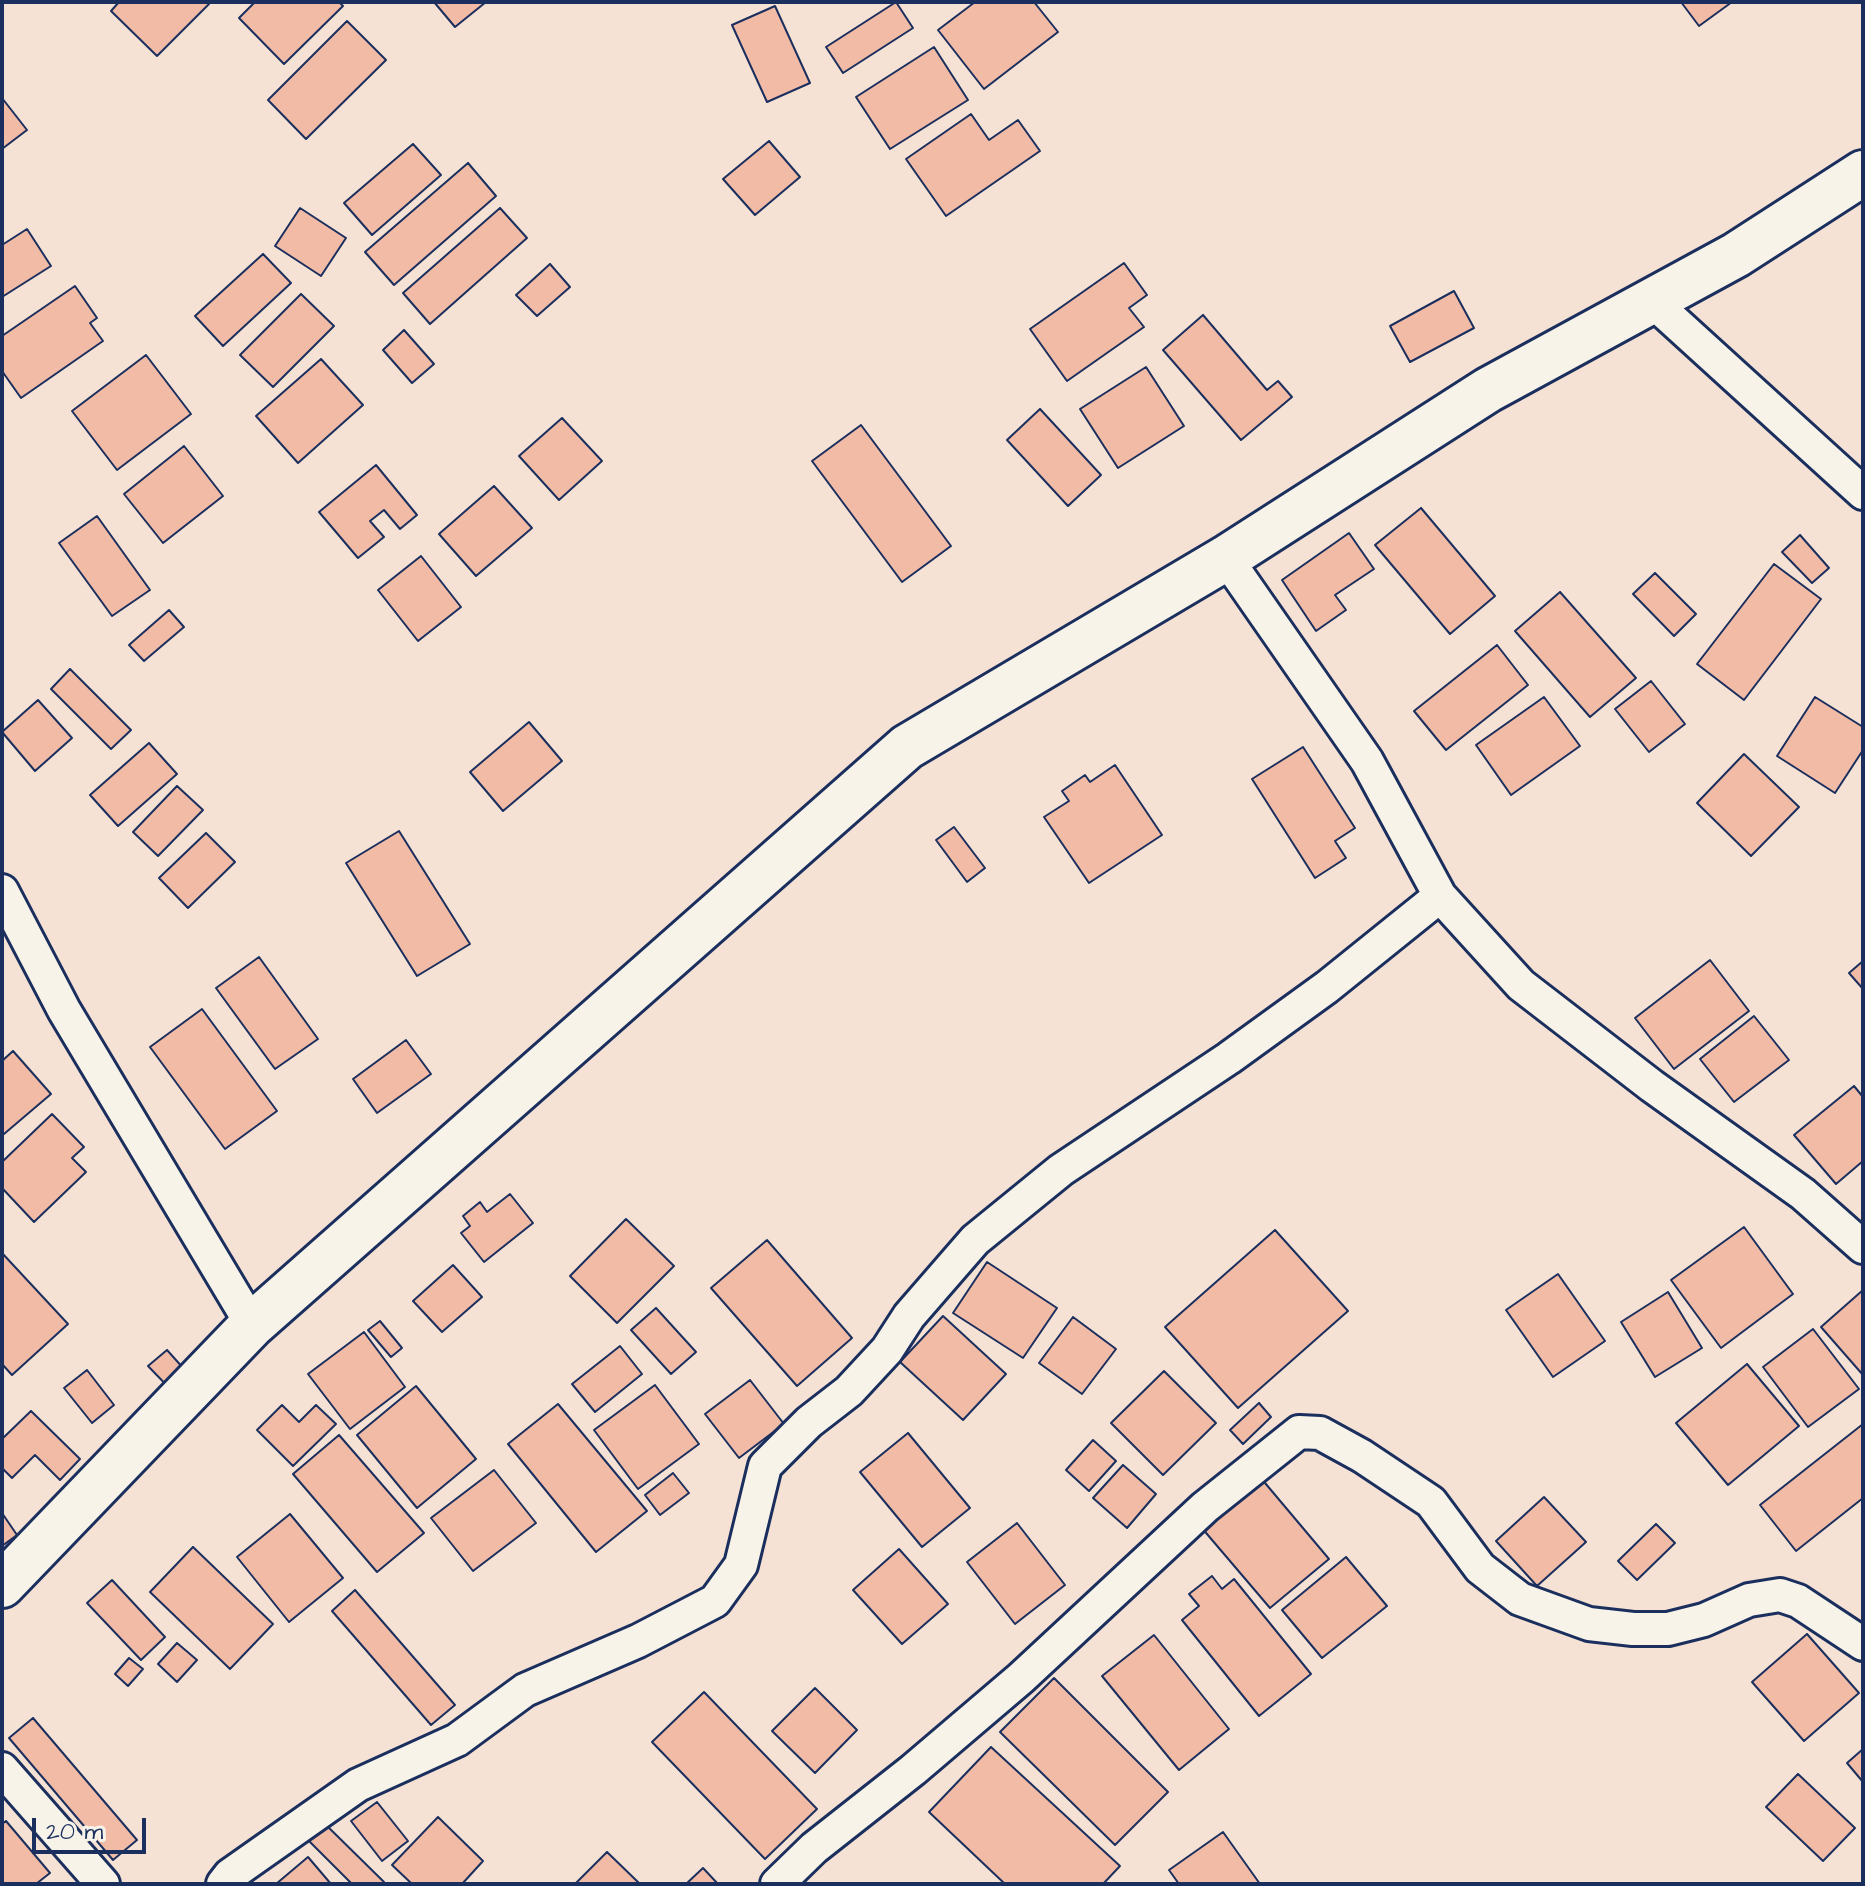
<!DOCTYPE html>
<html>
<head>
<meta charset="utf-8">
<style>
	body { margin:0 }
	#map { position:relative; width:1865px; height:1886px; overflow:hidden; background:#f6e2d4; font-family:"Architects Daughter",sans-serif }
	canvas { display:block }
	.frame { position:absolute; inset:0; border:4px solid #1b2f5e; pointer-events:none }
	.scale { position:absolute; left:32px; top:1818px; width:114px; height:36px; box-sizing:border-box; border:4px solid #1b2f5e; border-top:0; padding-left:10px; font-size:24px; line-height:28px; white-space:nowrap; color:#1b2f5e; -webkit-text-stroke:6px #f7f3e8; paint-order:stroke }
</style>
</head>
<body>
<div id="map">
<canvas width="1865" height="1886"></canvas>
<div class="frame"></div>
<div class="scale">20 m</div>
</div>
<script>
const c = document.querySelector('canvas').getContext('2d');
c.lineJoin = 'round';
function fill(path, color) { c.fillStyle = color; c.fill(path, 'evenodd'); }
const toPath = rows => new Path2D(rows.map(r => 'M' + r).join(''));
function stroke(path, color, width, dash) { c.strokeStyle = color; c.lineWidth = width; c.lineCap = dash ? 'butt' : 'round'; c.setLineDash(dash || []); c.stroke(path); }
const building = toPath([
	[119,2,208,2,209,4,157,56,111,11,119,2],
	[255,2,339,2,343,6,284,64,239,18,255,2],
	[434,2,486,2,455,27,434,2],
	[896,2,913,28,843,73,826,47,896,2],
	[975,2,1034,2,1058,32,984,89,938,30,975,2],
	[1681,2,1732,2,1699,26,1681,2],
	[775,6,810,83,767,102,732,25,775,6],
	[347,21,386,60,306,139,268,100,347,21],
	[934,47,968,100,890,149,856,97,934,47],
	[2,98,27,130,2,149,2,98],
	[971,114,989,140,1018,120,1040,151,946,216,906,159,971,114],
	[769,141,800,177,755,215,723,179,769,141],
	[413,144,441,175,372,235,344,203,413,144],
	[468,163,496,196,394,285,365,252,468,163],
	[300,208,346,238,321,276,275,246,300,208],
	[500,208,527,238,430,324,403,293,500,208],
	[27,229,51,266,2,297,2,245,27,229],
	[263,254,291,283,223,346,195,316,263,254],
	[1124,263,1147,295,1129,308,1144,327,1067,381,1030,329,1124,263],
	[550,264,570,287,537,316,516,295,550,264],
	[75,286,97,318,90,323,103,341,21,398,2,371,2,336,75,286],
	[1454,291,1474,328,1410,362,1390,326,1454,291],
	[301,294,334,326,273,387,240,355,301,294],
	[1203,315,1267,390,1278,381,1292,397,1241,440,1163,350,1203,315],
	[404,330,434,364,412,383,383,350,404,330],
	[146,355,191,414,117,470,72,411,146,355],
	[321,359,363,405,298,463,256,416,321,359],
	[1146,367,1184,426,1118,468,1080,409,1146,367],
	[1040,409,1101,475,1068,506,1007,440,1040,409],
	[562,418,602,461,559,500,519,456,562,418],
	[861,425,951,546,902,582,812,461,861,425],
	[184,446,223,496,163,543,124,494,184,446],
	[376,465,417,515,400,529,384,510,370,521,384,537,358,558,319,512,376,465],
	[494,486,532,528,476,576,439,534,494,486],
	[1421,508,1495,596,1450,634,1375,545,1421,508],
	[97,516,150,590,112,616,59,543,97,516],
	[1349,533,1374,569,1335,595,1346,610,1316,631,1282,580,1349,533],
	[1800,535,1829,568,1812,583,1782,552,1800,535],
	[421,556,461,607,418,641,378,590,421,556],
	[1774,564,1821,599,1744,700,1697,664,1774,564],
	[1655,573,1696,614,1674,636,1633,594,1655,573],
	[1560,592,1636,678,1590,717,1515,631,1560,592],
	[169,610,184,627,144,661,129,645,169,610],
	[1497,645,1528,685,1446,750,1414,711,1497,645],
	[70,669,131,730,111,749,51,689,70,669],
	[1651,681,1685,724,1649,752,1615,709,1651,681],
	[1544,697,1580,746,1511,795,1476,745,1544,697],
	[1815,697,1863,727,1863,750,1835,793,1777,756,1815,697],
	[38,700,72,738,35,771,2,732,38,700],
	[529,722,562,761,503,811,470,772,529,722],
	[149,743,177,774,118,826,90,795,149,743],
	[1303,747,1355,828,1335,841,1346,858,1315,878,1252,779,1303,747],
	[1744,754,1799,807,1751,856,1697,803,1744,754],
	[1115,765,1162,835,1089,883,1044,817,1069,801,1062,791,1085,775,1090,782,1115,765],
	[177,786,203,810,158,856,133,832,177,786],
	[954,827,985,868,967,882,936,840,954,827],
	[399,831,470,944,417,976,346,863,399,831],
	[206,833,235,862,188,908,159,878,206,833],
	[259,957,318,1039,275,1069,216,988,259,957],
	[1710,960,1749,1011,1674,1069,1635,1018,1710,960],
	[1863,961,1863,989,1849,973,1863,961],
	[202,1009,277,1111,225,1149,150,1047,202,1009],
	[1754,1016,1789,1060,1734,1102,1700,1059,1754,1016],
	[406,1040,431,1074,377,1113,353,1079,406,1040],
	[13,1051,51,1094,4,1134,2,1132,2,1061,13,1051],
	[1854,1086,1863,1097,1863,1161,1836,1184,1794,1135,1854,1086],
	[52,1114,84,1147,72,1158,86,1172,34,1222,2,1188,2,1162,52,1114],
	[510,1194,533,1223,484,1262,461,1233,470,1226,463,1216,480,1202,487,1212,510,1194],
	[626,1219,674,1266,617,1323,570,1276,626,1219],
	[1744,1227,1793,1294,1721,1348,1671,1280,1744,1227],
	[1275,1230,1348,1311,1238,1408,1165,1327,1275,1230],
	[767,1240,852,1338,797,1386,711,1288,767,1240],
	[2,1253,68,1324,12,1375,2,1364,2,1253],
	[987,1262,1057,1308,1023,1358,953,1313,987,1262],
	[453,1265,482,1297,442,1332,413,1301,453,1265],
	[1558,1274,1605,1341,1553,1377,1506,1310,1558,1274],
	[1863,1290,1863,1375,1821,1327,1863,1290],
	[1668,1292,1702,1348,1655,1377,1621,1322,1668,1292],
	[656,1308,696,1352,671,1374,631,1330,656,1308],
	[943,1316,1006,1374,963,1420,900,1362,943,1316],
	[1073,1317,1116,1349,1082,1394,1039,1363,1073,1317],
	[380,1321,402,1348,391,1357,368,1330,380,1321],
	[1813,1329,1859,1389,1808,1427,1763,1367,1813,1329],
	[364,1332,405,1387,350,1429,308,1374,364,1332],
	[620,1346,642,1374,595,1412,572,1384,620,1346],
	[167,1350,193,1379,176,1395,148,1366,167,1350],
	[1747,1364,1799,1426,1728,1485,1676,1423,1747,1364],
	[87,1370,114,1405,92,1423,64,1388,87,1370],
	[1164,1371,1216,1423,1163,1475,1111,1423,1164,1371],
	[750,1380,784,1424,739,1458,705,1414,750,1380],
	[655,1385,699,1444,638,1489,594,1430,655,1385],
	[416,1386,476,1459,417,1508,357,1435,416,1386],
	[1259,1403,1271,1417,1243,1444,1230,1430,1259,1403],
	[558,1404,647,1511,596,1552,508,1444,558,1404],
	[282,1405,299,1422,316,1405,336,1424,293,1466,257,1430,282,1405],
	[31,1411,80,1459,60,1480,35,1455,12,1478,2,1468,2,1439,31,1411],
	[1863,1424,1863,1498,1796,1551,1760,1505,1863,1424],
	[908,1433,970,1508,922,1547,860,1472,908,1433],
	[339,1435,424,1533,377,1572,293,1474,339,1435],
	[1093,1440,1116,1461,1089,1491,1066,1470,1093,1440],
	[1123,1465,1156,1494,1127,1528,1093,1498,1123,1465],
	[494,1470,536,1523,473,1571,431,1518,494,1470],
	[673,1473,689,1493,660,1515,645,1495,673,1473],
	[1260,1477,1329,1559,1270,1608,1201,1527,1260,1477],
	[1544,1497,1586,1542,1537,1586,1496,1541,1544,1497],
	[2,1513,17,1535,2,1546,2,1513],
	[290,1514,343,1578,289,1622,237,1557,290,1514],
	[1017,1523,1065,1585,1015,1624,967,1562,1017,1523],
	[1656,1524,1675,1543,1637,1580,1618,1561,1656,1524],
	[193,1547,273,1624,230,1669,150,1592,193,1547],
	[899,1549,948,1604,902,1644,853,1590,899,1549],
	[1346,1557,1387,1606,1322,1658,1282,1610,1346,1557],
	[1212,1576,1222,1589,1234,1579,1311,1674,1259,1716,1182,1620,1199,1606,1189,1594,1212,1576],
	[112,1580,165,1637,141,1660,87,1603,112,1580],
	[355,1590,455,1705,431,1725,332,1611,355,1590],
	[1807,1634,1859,1693,1804,1741,1752,1682,1807,1634],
	[1154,1635,1229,1729,1179,1770,1102,1676,1154,1635],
	[177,1643,197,1660,177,1682,158,1664,177,1643],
	[129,1658,143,1669,128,1686,115,1674,129,1658],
	[1054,1678,1168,1792,1115,1845,1000,1732,1054,1678],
	[815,1688,857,1730,815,1773,772,1731,815,1688],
	[704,1692,817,1809,765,1859,652,1742,704,1692],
	[33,1718,137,1840,113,1860,9,1738,33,1718],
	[991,1747,1120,1866,1103,1884,1005,1884,929,1812,991,1747],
	[1863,1749,1863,1782,1847,1763,1863,1749],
	[1798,1774,1855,1828,1823,1861,1766,1807,1798,1774],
	[377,1802,408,1841,382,1861,351,1821,377,1802],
	[438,1817,483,1861,462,1884,412,1884,392,1865,438,1817],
	[6,1821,50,1873,36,1884,2,1884,2,1824,6,1821],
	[322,1821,384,1882,383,1884,352,1884,306,1838,322,1821],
	[1223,1832,1260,1884,1179,1884,1169,1870,1223,1832],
	[607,1852,640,1884,575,1884,607,1852],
	[308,1857,331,1884,276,1884,308,1857],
	[703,1868,718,1884,686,1884,703,1868]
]);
fill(building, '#f2bba6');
stroke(building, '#1b2f5e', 2);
const street = toPath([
	[1652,301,1863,493],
	[1226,558,1367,761,1440,896,1521,985,1652,1086,1803,1194,1863,1247],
	[2,891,64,1010,252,1325],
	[2,1769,103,1884],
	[223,1884,230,1875,358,1785,457,1740,525,1690,638,1641,715,1601,741,1565,765,1466,809,1422,849,1391,887,1350,909,1316,975,1240,1061,1170,1229,1058,1327,987,1440,896],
	[777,1884,814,1848,913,1770,1021,1678,1205,1507,1299,1432,1320,1433,1362,1456,1431,1502,1480,1568,1520,1599,1589,1624,1633,1629,1668,1629,1704,1620,1749,1600,1780,1595,1798,1601,1863,1644]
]);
const secondary = toPath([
	[2,1585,252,1325,907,747,1226,558,1488,390,1736,255,1863,173]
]);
stroke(street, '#1b2f5e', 38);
stroke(secondary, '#1b2f5e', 50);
stroke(street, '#f7f3e8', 32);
stroke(secondary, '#f7f3e8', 44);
</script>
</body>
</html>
